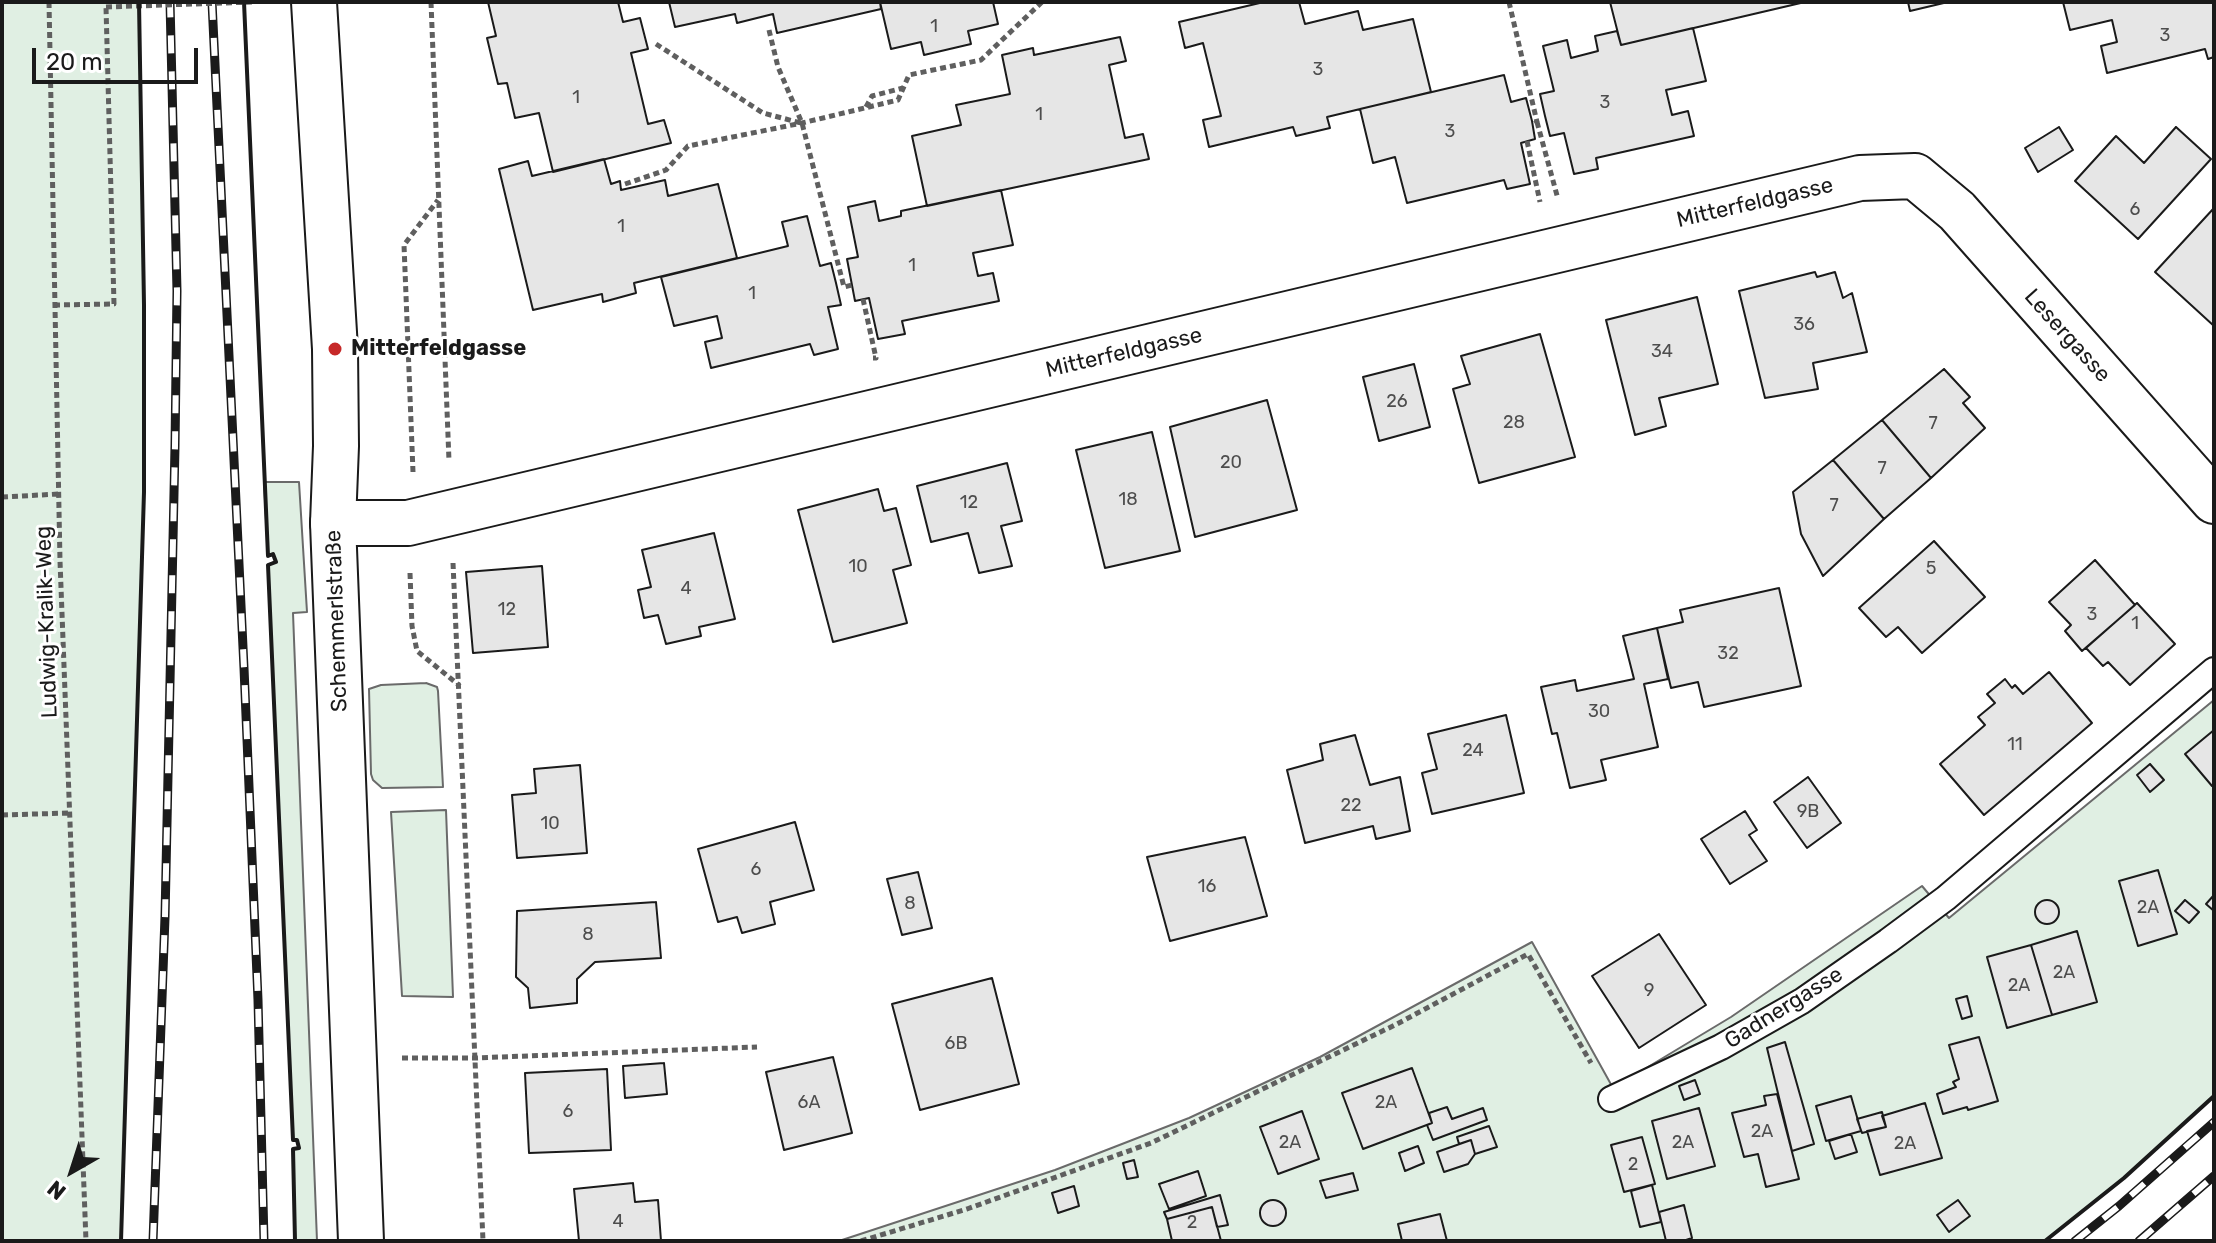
<!DOCTYPE html>
<html>
<head>
<meta charset="utf-8">
<style>
	body { margin:0 }
	#map { position:relative; width:2216px; height:1243px; overflow:hidden; background:#fff; font-family:Rubik,sans-serif }
	canvas { display:block }
	.frame { position:absolute; inset:0; border:4px solid #1a1a1a; pointer-events:none }
	.north { position:absolute; left:32px; top:1131px; width:80px; height:80px; -webkit-text-stroke:6px #fff; paint-order:stroke; rotate:219deg; font-size:22px; font-weight:700; line-height:32px; text-align:center; color:#1a1a1a }
	.north::after { content:''; display:block; margin:auto; width:28px; height:36px; background:#1a1a1a; clip-path:polygon(50% 0,100% 100%,50% 72%,0 100%) }
	.scale { position:absolute; left:32px; top:48px; width:166px; height:36px; box-sizing:border-box; border:4px solid #1a1a1a; border-top:0; padding-left:10px; font-size:24px; line-height:28px; white-space:nowrap; color:#1a1a1a; -webkit-text-stroke:6px #fff; paint-order:stroke }
</style>
</head>
<body>
<div id="map">
<canvas width="2216" height="1243"></canvas>
<div class="frame"></div>
<div class="north">N</div>
<div class="scale">20 m</div>
</div>
<script>
const c = document.querySelector('canvas').getContext('2d');
c.lineJoin = 'round';
function fill(path, color) { c.fillStyle = color; c.fill(path, 'evenodd'); }
const toPath = rows => new Path2D(rows.map(r => 'M' + r).join(''));
function stroke(path, color, width, dash) { c.strokeStyle = color; c.lineWidth = width; c.lineCap = dash ? 'butt' : 'round'; c.setLineDash(dash || []); c.stroke(path); }
function write(font, color, halo, rows, align = 'center') {
  c.font = font + ' Rubik,sans-serif'; c.lineWidth = 6; c.setLineDash([]); c.textBaseline = 'middle'; c.strokeStyle = halo; c.fillStyle = color; for (const [text, x, y, turn = 0] of rows) {
    c.save(); c.translate(x, y); c.rotate((+turn || 0) * Math.PI / 180); c.textAlign = isNaN(turn) ? turn : align; if (halo) c.strokeText(text, 0, 0); c.fillText(text, 0, 0); c.restore();
  }
}
const green = toPath([
	[2,2,139,2,144,305,144,492,121,1241,2,1241,2,2],
	[264,482,299,482,307,612,293,613,317,1241,295,1241,293,1149,299,1148,297,1140,293,1140,268,565,276,561,273,555,268,556,264,482],
	[426,683,437,687,438,691,443,787,382,788,373,780,371,774,369,689,381,685,426,683],
	[2214,700,2214,1096,2124,1178,2045,1241,839,1241,1055,1170,1189,1118,1320,1057,1532,942,1613,1088,1731,1017,1922,886,1949,918,2214,700],
	[446,810,453,997,402,996,391,812,446,810]
]);
fill(green, '#e0efe3');
stroke(green, '#6a6a6a', 2);
const building = toPath([
	[488,2,618,2,623,22,640,18,648,49,631,53,648,124,664,120,671,143,553,172,539,113,515,118,507,83,498,84,487,38,496,36,488,2],
	[669,2,880,2,881,9,777,33,773,14,737,23,735,14,675,27,669,2],
	[880,2,993,2,998,24,968,31,971,44,924,55,921,42,891,49,880,2],
	[1264,2,1299,2,1305,24,1358,11,1363,30,1413,19,1431,92,1327,117,1330,128,1296,136,1293,127,1209,147,1203,120,1221,116,1203,43,1185,48,1179,22,1264,2],
	[1610,2,1805,2,1621,45,1610,2],
	[1908,2,1948,2,1910,11,1908,2],
	[2063,2,2214,2,2214,57,2208,59,2205,49,2107,73,2101,46,2117,42,2112,20,2070,30,2063,2],
	[1693,28,1706,81,1666,90,1672,115,1688,111,1694,136,1596,158,1598,169,1574,174,1564,133,1550,136,1545,116,1540,94,1554,91,1543,46,1567,40,1571,58,1598,51,1595,36,1617,31,1621,45,1693,28],
	[1120,37,1126,61,1109,65,1125,138,1143,134,1149,159,927,206,912,136,961,125,956,105,1010,94,1002,55,1033,48,1034,55,1120,37],
	[1504,75,1511,102,1526,98,1532,121,1535,139,1521,143,1530,184,1507,189,1504,180,1407,203,1395,157,1373,163,1360,109,1504,75],
	[2059,127,2073,150,2038,172,2025,148,2059,127],
	[2176,127,2211,159,2138,239,2075,181,2116,136,2144,163,2176,127],
	[604,159,611,184,620,181,621,190,665,180,668,196,718,184,737,258,634,283,636,293,603,302,602,294,533,310,499,169,528,161,532,176,604,159],
	[1001,190,1013,245,973,253,978,276,993,273,999,301,902,321,905,334,878,339,869,298,855,301,847,259,858,257,848,207,875,201,879,221,901,216,901,211,1001,190],
	[2214,208,2214,326,2155,272,2214,208],
	[807,216,820,266,831,263,836,283,841,305,828,307,838,349,814,355,810,344,711,368,705,342,722,338,717,316,674,326,661,277,788,246,782,222,807,216],
	[1815,272,1817,277,1835,272,1843,298,1852,293,1867,352,1813,363,1818,389,1765,398,1739,291,1815,272],
	[1697,297,1718,384,1659,398,1666,426,1635,435,1606,320,1697,297],
	[1540,334,1575,457,1479,483,1453,389,1470,384,1461,356,1540,334],
	[1414,364,1430,427,1379,441,1363,377,1414,364],
	[1944,369,1970,397,1963,403,1985,428,1931,478,1882,420,1944,369],
	[1267,400,1297,510,1195,537,1170,427,1267,400],
	[1882,420,1931,478,1884,519,1833,460,1882,420],
	[1152,432,1180,551,1105,568,1076,450,1152,432],
	[1833,460,1884,519,1823,576,1801,534,1793,492,1833,460],
	[1007,463,1022,521,1001,526,1012,566,979,573,968,533,931,542,917,486,1007,463],
	[878,489,884,511,896,508,911,565,893,570,907,623,833,642,798,510,878,489],
	[714,533,735,619,699,627,701,636,666,644,658,615,644,618,638,590,651,587,642,550,714,533],
	[1934,541,1985,597,1922,653,1898,627,1886,637,1859,608,1934,541],
	[2095,560,2135,605,2082,651,2065,631,2071,625,2049,602,2095,560],
	[542,566,548,647,473,653,466,572,542,566],
	[1779,588,1801,686,1704,707,1698,682,1671,688,1657,628,1683,622,1680,610,1779,588],
	[2137,603,2175,644,2130,685,2108,662,2103,666,2086,648,2137,603],
	[1657,628,1668,679,1644,684,1658,747,1601,760,1606,780,1570,788,1557,733,1552,734,1541,687,1575,680,1577,691,1634,679,1623,636,1657,628],
	[2049,672,2092,723,1984,815,1940,764,1985,725,1978,717,1995,703,1987,694,2005,679,2012,688,2015,685,2023,694,2049,672],
	[1506,715,1524,793,1432,814,1422,773,1437,769,1428,734,1506,715],
	[2214,730,2214,784,2212,786,2185,754,2214,730],
	[1355,735,1370,785,1400,777,1410,831,1376,839,1373,826,1305,843,1287,770,1323,760,1320,744,1355,735],
	[2150,764,2164,780,2150,792,2137,775,2150,764],
	[580,765,587,853,517,858,512,795,536,793,534,769,580,765],
	[1808,777,1841,823,1807,848,1774,802,1808,777],
	[1745,811,1757,830,1749,835,1767,861,1730,884,1701,839,1745,811],
	[795,822,814,890,770,902,775,924,742,933,737,917,718,922,698,849,795,822],
	[1245,837,1267,916,1170,941,1147,857,1245,837],
	[2158,870,2177,934,2138,946,2119,881,2158,870],
	[918,872,932,928,902,935,887,879,918,872],
	[2214,895,2214,911,2206,904,2214,895],
	'2035 912a12 12 0 1 1 24 0a12 12 0 1 1-24 0Z',
	[2185,900,2199,912,2189,923,2175,911,2185,900],
	[656,902,661,958,595,962,577,979,577,1003,530,1008,528,988,516,977,517,911,656,902],
	[2077,931,2097,1002,2052,1015,2031,945,2077,931],
	[1659,934,1706,1005,1639,1048,1592,976,1659,934],
	[2031,945,2052,1015,2007,1028,1987,957,2031,945],
	[992,978,1019,1084,920,1110,892,1004,992,978],
	[1967,996,1972,1016,1962,1019,1956,999,1967,996],
	[1979,1037,1998,1101,1968,1110,1967,1107,1943,1114,1937,1094,1956,1087,1953,1082,1959,1079,1949,1045,1979,1037],
	[1785,1042,1814,1144,1792,1151,1767,1048,1785,1042],
	[833,1057,852,1133,784,1150,766,1072,833,1057],
	[664,1063,667,1094,625,1098,623,1066,664,1063],
	[1412,1068,1432,1123,1363,1149,1342,1093,1412,1068],
	[607,1069,611,1150,529,1153,525,1073,607,1069],
	[1695,1080,1700,1094,1684,1100,1679,1086,1695,1080],
	[1777,1094,1799,1179,1766,1187,1758,1154,1744,1157,1732,1113,1766,1105,1764,1096,1777,1094],
	[1851,1096,1861,1131,1826,1141,1816,1106,1851,1096],
	[1925,1103,1942,1158,1880,1175,1867,1131,1886,1127,1882,1116,1925,1103],
	[1447,1107,1452,1119,1483,1108,1487,1120,1433,1140,1427,1125,1432,1123,1429,1113,1447,1107],
	[1699,1108,1715,1166,1667,1179,1652,1121,1699,1108],
	[1302,1111,1319,1159,1278,1174,1260,1127,1302,1111],
	[1882,1112,1886,1127,1862,1133,1857,1119,1882,1112],
	[1489,1126,1497,1147,1475,1154,1471,1140,1459,1144,1457,1137,1489,1126],
	[1851,1134,1857,1152,1835,1159,1829,1141,1851,1134],
	[1642,1137,1655,1184,1624,1192,1611,1145,1642,1137],
	[1471,1140,1475,1154,1468,1164,1444,1172,1437,1152,1471,1140],
	[1418,1146,1424,1163,1405,1171,1399,1153,1418,1146],
	[1134,1160,1138,1177,1127,1179,1123,1163,1134,1160],
	[1198,1171,1206,1196,1169,1209,1159,1184,1198,1171],
	[1353,1173,1358,1190,1326,1198,1320,1181,1353,1173],
	[633,1183,635,1202,658,1200,661,1241,579,1241,574,1189,633,1183],
	[1652,1185,1661,1222,1640,1227,1631,1191,1652,1185],
	[1074,1186,1079,1206,1058,1213,1052,1193,1074,1186],
	[1220,1195,1228,1225,1217,1227,1212,1207,1167,1219,1164,1212,1220,1195],
	[1958,1200,1970,1216,1949,1232,1937,1215,1958,1200],
	'1260 1213a13 13 0 1 1 26 0a13 13 0 1 1-26 0Z',
	[1684,1205,1692,1238,1683,1241,1666,1241,1659,1212,1684,1205],
	[1212,1207,1221,1241,1172,1241,1167,1219,1212,1207],
	[1440,1214,1447,1241,1402,1241,1398,1224,1440,1214]
]);
fill(building, '#e6e6e6');
stroke(building, '#1a1a1a', 2);
const service = toPath([
	[1611,1099,1721,1047,1802,1001,1888,941,1946,898,2214,670]
]);
const minor = toPath([
	[333,523,408,523,1860,178,1915,176,1957,211,2214,501]
]);
const primary = toPath([
	[314,2,335,349,336,446,333,523,361,1241]
]);
stroke(service, '#1a1a1a', 28);
stroke(minor, '#1a1a1a', 48);
stroke(primary, '#1a1a1a', 48);
stroke(toPath([
	[49,2,60,561,86,1241],
	[431,2,449,461],
	[1509,2,1537,122,1532,125],
	[769,30,778,67,802,123,844,287,852,285],
	[656,44,763,113,801,123],
	[866,107,872,96,903,88],
	[1537,122,1558,199],
	[1527,141,1540,202],
	[625,184,666,170,688,146,802,123,898,100,909,75,981,60,1042,2],
	[863,299,876,358,873,358],
	[54,305,114,304,106,7],
	[413,472,404,245,438,200],
	[2,497,59,494],
	[453,563,483,1241],
	[410,573,412,626,417,651,460,686],
	[2,815,70,813],
	[402,1058,475,1058,757,1047],
	[861,1241,967,1209,1151,1143,1397,1024,1528,954,1591,1063]
]), '#5f5f5f', 5, [6, 4]);
stroke(service, '#fff', 24);
stroke(minor, '#fff', 44);
stroke(primary, '#fff', 44);
const rail = toPath([
	[212,2,244,668,258,1000,264,1241],
	[153,1241,165,917,175,446,177,291,170,2],
	[2075,1241,2119,1206,2214,1122],
	[2139,1241,2214,1176]
]);
stroke(rail, '#1a1a1a', 9);
stroke(rail, '#fff', 6, [18]);
stroke(toPath([
	[106,7,253,2]
]), '#5f5f5f', 5, [6, 4]);
stroke(toPath([
	[244,2,268,556,273,554,276,562,268,565,293,1140,297,1140,299,1148,293,1149,295,1241],
	[121,1241,144,492,144,305,139,2],
	[2045,1241,2124,1178,2214,1096]
]), '#1a1a1a', 4);
for (const [x, y, r, color] of [
	[335,349,8,"#c62828"]
]) { const dot = new Path2D(); dot.arc(x, y, r, 0, 2 * Math.PI); c.fillStyle = color; c.fill(dot); stroke(dot, '#fff', 3); }
write('18px', '#4d4d4d', null, [
	["1",934,27],
	["3",2165,36],
	["3",1318,70],
	["1",576,98],
	["3",1605,103],
	["1",1039,115],
	["3",1450,132],
	["6",2135,210],
	["1",621,227],
	["1",912,266],
	["1",752,294],
	["36",1804,325],
	["34",1662,352],
	["26",1397,402],
	["28",1514,423],
	["7",1933,424],
	["20",1231,463],
	["7",1882,469],
	["18",1128,500],
	["12",969,503],
	["7",1834,506],
	["10",858,567],
	["5",1931,569],
	["4",686,589],
	["12",507,610],
	["3",2092,615],
	["1",2135,624],
	["32",1728,654],
	["30",1599,712],
	["11",2015,745],
	["24",1473,751],
	["22",1351,806],
	["9B",1808,812],
	["10",550,824],
	["6",756,870],
	["16",1207,887],
	["8",910,904],
	["2A",2148,908],
	["8",588,935],
	["2A",2064,973],
	["2A",2019,986],
	["9",1649,991],
	["6B",956,1044],
	["6A",809,1103],
	["2A",1386,1103],
	["6",568,1112],
	["2A",1762,1132],
	["2A",1290,1143],
	["2A",1683,1143],
	["2A",1905,1144],
	["2",1633,1165],
	["4",618,1222],
	["2",1192,1223]
]);
write('22px', '#1a1a1a', '#fff', [
	["Mitterfeldgasse",1755,203,-13],
	["Lesergasse",2067,336,48],
	["Mitterfeldgasse",1124,353,-13],
	["Schemmerlstraße",337,621,-92],
	["Ludwig-Kralik-Weg",47,622,-92],
	["Gadnergasse",1784,1008,-32]
]);
write('bold 22px', '#1a1a1a', '#fff', [
	["Mitterfeldgasse",351,349]
], 'left');
</script>
</body>
</html>
